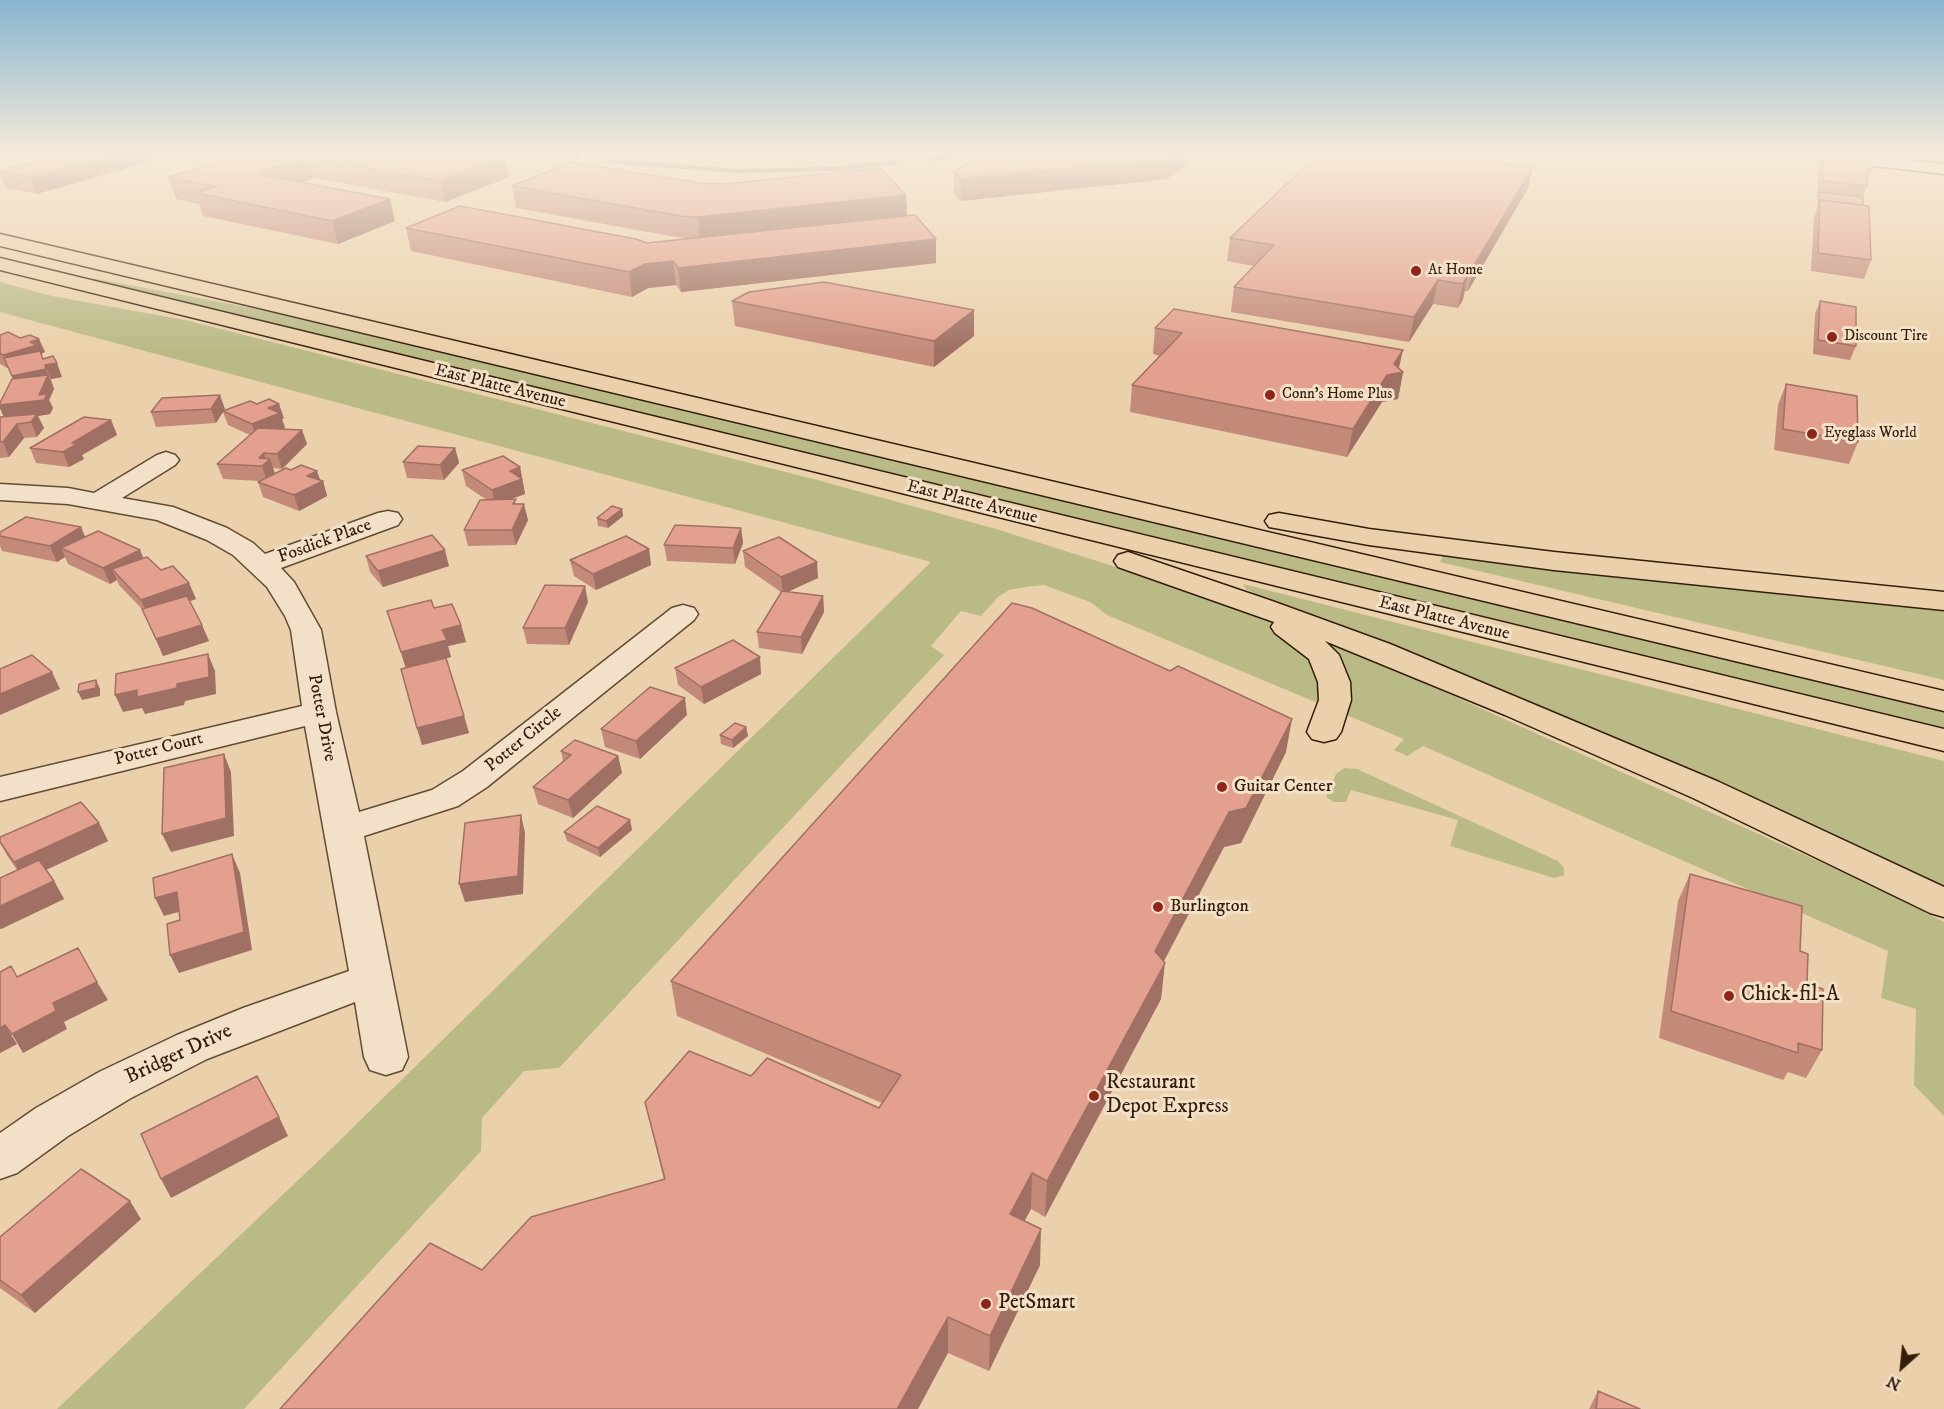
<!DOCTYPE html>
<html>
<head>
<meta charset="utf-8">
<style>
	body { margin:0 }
	#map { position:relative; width:1944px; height:1409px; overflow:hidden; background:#ebd1ab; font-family:"IM FELL DW Pica",serif }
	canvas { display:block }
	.north { position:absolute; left:1872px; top:1337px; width:60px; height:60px; -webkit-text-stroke:4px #f2e1c8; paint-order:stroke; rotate:207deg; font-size:16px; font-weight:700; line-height:24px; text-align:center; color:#341e0b }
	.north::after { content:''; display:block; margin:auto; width:21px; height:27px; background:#341e0b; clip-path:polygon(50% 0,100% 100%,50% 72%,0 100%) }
</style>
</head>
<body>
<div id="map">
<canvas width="1944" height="1409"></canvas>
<div class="north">N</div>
</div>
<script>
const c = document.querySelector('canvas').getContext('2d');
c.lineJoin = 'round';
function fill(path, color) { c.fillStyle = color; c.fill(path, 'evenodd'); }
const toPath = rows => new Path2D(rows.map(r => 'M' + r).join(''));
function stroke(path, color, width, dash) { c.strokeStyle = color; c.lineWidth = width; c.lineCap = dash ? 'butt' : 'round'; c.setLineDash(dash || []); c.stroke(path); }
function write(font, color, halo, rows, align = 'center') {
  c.font = font + ' "IM FELL DW Pica",serif'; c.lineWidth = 6; c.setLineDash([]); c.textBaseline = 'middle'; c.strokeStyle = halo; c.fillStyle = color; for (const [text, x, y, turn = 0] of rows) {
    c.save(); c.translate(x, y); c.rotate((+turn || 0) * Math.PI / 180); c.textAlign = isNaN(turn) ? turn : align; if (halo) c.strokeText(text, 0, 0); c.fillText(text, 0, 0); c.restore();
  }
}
fill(toPath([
	[89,279,98,279,325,322,1944,705,1944,731,1174,541],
	[0,282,52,296,185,320,821,481,996,529,1176,586,1306,634,1449,694,1869,884,1944,922,1944,1116,1914,1085,1916,1009,1881,998,1888,951,1423,746,1407,756,1394,750,1404,739,1107,615,1090,602,1044,585,1026,587,1009,590,998,597,981,616,961,611,931,646,944,655,559,1068,524,1071,482,1118,481,1151,244,1409,57,1409,333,1147,931,562,0,312],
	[1443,556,1828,597,1944,606,1944,680,1440,562],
	[1243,584,1944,761,1944,886,1603,732,1336,623,1264,598,1246,589],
	[1344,768,1357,769,1558,861,1564,868,1564,875,1554,878,1450,846,1458,820,1351,790,1346,802,1334,802,1326,797,1336,774]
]), '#baba87');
stroke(toPath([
	[541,154,579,158],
	[930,159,1011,154],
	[609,161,738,171,832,169,897,162]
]), '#707a6c', 4.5);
const street = toPath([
	[166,452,175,455,179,460,175,465,122,498,173,507,227,528,253,543,265,554,378,513,388,511,398,513,402,519,398,525,281,568,294,582,321,630,336,712,359,812,432,790,463,771,672,608,683,605,694,608,698,614,694,620,487,787,458,806,364,836,408,1057,402,1070,386,1075,370,1070,364,1057,355,1002,207,1059,131,1098,68,1136,17,1173,0,1179,0,1133,36,1108,99,1072,177,1035,243,1008,349,971,305,726,0,801,0,777,302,706,291,630,285,616,267,587,233,555,207,540,157,520,68,504,0,500,0,484,68,488,94,493,157,455,166,452]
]);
const secondary = toPath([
	[1807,154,1852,154,1944,164,1944,174,1815,159,1807,154]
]);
const highway = toPath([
	[0,234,1944,691,1944,711,0,246,0,234],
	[0,258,1944,729,1944,751,0,270,0,258],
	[1279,513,1369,529,1554,552,1944,592,1944,610,1554,570,1369,545,1269,527,1265,521,1269,515,1279,513],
	[1128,552,1272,601,1390,644,1719,782,1944,887,1944,917,1930,913,1693,798,1505,715,1325,641,1339,655,1350,682,1351,700,1341,732,1336,739,1324,742,1312,739,1307,732,1319,700,1318,682,1309,659,1275,633,1271,627,1274,622,1118,567,1114,561,1118,555,1128,552]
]);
stroke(street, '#624b33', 3);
stroke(secondary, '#341e0b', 3);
stroke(highway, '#341e0b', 3);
fill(street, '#f2e1c8');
fill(secondary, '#f2e1c8');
fill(highway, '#ebd1ab');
fill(toPath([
	[8,154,38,154,24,158,8,155],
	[64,154,176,154,37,194,6,188,0,174,0,169,1,171],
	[243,154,505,156,509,177,445,202,314,178,301,182,395,221,338,244,203,216,199,204,176,199,168,177],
	[1004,154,1190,154,1189,163,1167,179,961,201,954,194,954,172],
	[1820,154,1871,154,1872,170,1863,197,1871,260,1864,279,1811,271,1814,217,1817,209,1818,161],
	[1501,163,1533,167,1528,188,1468,291,1465,291,1463,299,1458,308,1433,304,1409,342,1231,312,1234,287,1254,266,1227,261,1230,238],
	[700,183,906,195,907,216,936,239,936,263,681,292,676,285,648,288,632,297,411,251,406,228,647,243,687,239,516,208,512,186],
	[732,301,974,310,974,336,934,367,735,326],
	[1820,301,1856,346,1850,360,1813,354,1815,314],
	[1155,328,1403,372,1398,399,1382,402,1347,457,1130,412,1132,385,1160,356,1153,354],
	[0,335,20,338,39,339,45,352,41,354,43,359,62,377,51,379,54,389,49,400,53,408,50,414,38,416,44,428,37,437,24,438,9,457,0,458,0,417,4,416,0,408,0,405,13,379,9,369,0,364],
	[1786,384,1858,442,1849,464,1774,450,1778,405],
	[162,398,225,409,224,410,284,418,282,419,285,428,282,429,302,430,307,444,282,469,273,468,275,474,323,481,327,496,299,511,263,497,258,482,260,481,223,479,217,464,250,435,228,425,223,412,216,423,156,427,151,412],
	[111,420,117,435,82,455,84,459,69,467,36,463,30,448],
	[455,448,459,463,444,480,407,478,403,462],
	[520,467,525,494,511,499,517,504,528,520,516,545,468,546,464,530,487,500,466,486,462,470],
	[622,509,623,516,608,528,598,526,597,518],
	[741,528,743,543,735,564,667,561,664,545],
	[0,532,85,537,144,558,161,570,189,583,196,599,190,601,202,625,209,641,163,656,142,609,119,585,117,580,110,584,68,564,65,557,57,562,2,551,0,546],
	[649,549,651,565,596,590,574,576,570,560],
	[743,551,818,578,787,592,823,596,824,612,802,654,759,648,757,632,781,592,745,567],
	[366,556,449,566,383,587,370,572],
	[588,602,569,645,527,644,523,628],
	[434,608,461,625,466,642,448,646,451,657,446,658,469,733,422,745,417,728,406,668,387,611],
	[675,668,761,674,704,704,678,685],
	[687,715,640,759,605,747,601,729],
	[746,727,748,736,733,748,721,744,720,735],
	[561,751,618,756,622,773,573,818,538,804,533,787,563,761],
	[1286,752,1241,843,1224,847,1164,961,1161,999,1045,1217,1031,1209,1024,1221,1040,1265,989,1371,948,1353,482,1270,664,1180,645,1102,751,1076,879,1108,882,1103,677,1016,671,981],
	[630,820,632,830,600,857,567,841,564,832],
	[99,823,108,841,46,870,54,881,64,899,1,929,0,928,0,878,17,870,8,857,0,843,0,837],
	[1690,874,1800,951,1822,1050,1806,1078,1788,1072,1783,1080,1659,1038,1678,901],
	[141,1219,35,1313,0,1288,0,1237],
	[1598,1391,1640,1409,1589,1409]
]), '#c38a7a');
fill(toPath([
	[22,154,38,154,24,158],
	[116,154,176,154,37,194,31,178],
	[1175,154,1190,154,1189,163,1167,179,961,201,961,179],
	[505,156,509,177,445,202,440,181],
	[308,157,314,178,263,195,257,174],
	[1533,167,1528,188,1468,291,1473,267],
	[906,195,907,217,700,240,698,217],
	[390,199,395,221,338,244,332,221],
	[936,239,936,263,681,292,678,268],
	[673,261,676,285,648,288,632,297,629,272,645,264],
	[1468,274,1463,299,1458,308,1463,284],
	[1438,280,1433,304,1409,342,1414,317],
	[974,310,974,336,934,367,934,341],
	[39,339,45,352,10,369,4,355,30,342],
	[1403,350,1398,372,1403,372,1398,399,1382,402,1347,457,1353,429],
	[57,363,62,377,51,379,45,365],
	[46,369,54,389,49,400,53,408,50,414,38,416,44,428,37,437,31,422,5,420,0,408,0,405,18,391,12,376],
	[220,395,225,409,216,423,211,409],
	[279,404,284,418,282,419,285,428,257,439,252,424,268,408],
	[111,420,117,435,82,455,84,459,69,467,63,452,72,443],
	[17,424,24,438,9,457,3,442],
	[302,430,307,444,282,469,277,454],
	[455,448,459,463,444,480,440,465],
	[264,453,267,462,270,459,275,474,267,481,259,458],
	[520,467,525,494,495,505,492,490,510,471],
	[317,471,321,482,323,481,327,496,299,511,294,495,307,476],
	[524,504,528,520,516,545,512,530],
	[622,509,623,516,608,528,606,521],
	[81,527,88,543,61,548,65,557,57,562,50,546],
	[741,528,743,543,735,564,733,548],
	[649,549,651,565,596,590,593,574],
	[140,550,147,566,112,569,117,580,110,584,103,568],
	[445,550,449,566,383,587,378,571],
	[817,562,818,578,783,594,781,577],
	[189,583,196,599,148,616,141,600],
	[585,586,588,602,569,645,565,628],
	[823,596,824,612,802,654,801,637],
	[202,625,209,641,163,656,156,639],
	[461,625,466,642,448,646,451,657,406,669,401,652,442,630],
	[208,654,215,671,216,694,185,701,184,705,145,714,142,708,123,712,115,695,137,690,177,684],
	[760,657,761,674,704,704,701,687],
	[52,672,60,689,0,715,0,694],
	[96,680,100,689,100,696,82,700,78,692],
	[685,698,687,715,640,759,636,741],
	[464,716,469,733,422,745,417,728],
	[1292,719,1286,752,1241,843,1224,847,1150,987,1155,951,1229,812],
	[746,727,748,736,733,748,732,740],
	[224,754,231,772,234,836,171,852,162,834],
	[618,756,622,773,573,818,568,800],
	[521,815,525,833,523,894,465,902,459,884],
	[630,820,632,830,600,857,598,848],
	[99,823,108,841,24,880,14,862],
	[232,854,240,873,252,950,179,973,170,955],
	[54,881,64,899,1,929,0,928,0,906],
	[177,892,186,910,164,916,155,898],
	[1165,963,1161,999,1045,1217,1047,1181],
	[97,982,108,1000,64,1022,67,1029,23,1053,12,1034,53,1003],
	[5,1025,17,1044,0,1053,0,1028],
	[279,1117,288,1136,171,1198,161,1179],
	[1032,1173,1031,1209,1009,1250,1010,1214],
	[130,1201,141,1219,35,1313,21,1295],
	[1041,1229,1040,1265,989,1371,990,1336],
	[948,1317,948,1353,918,1409,897,1409]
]), '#9f7063');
const building = toPath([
	[64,154,116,154,31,178,0,171,64,154],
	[243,154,490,154,505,156,440,181,308,157,257,174,390,199,332,221,196,193,216,187,168,177,243,154],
	[1004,154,1175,154,1169,158,961,179,954,172,980,156,1004,154],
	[1318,154,1427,154,1533,167,1473,267,1449,263,1444,271,1468,274,1463,284,1438,280,1414,317,1234,287,1274,245,1230,238,1318,154],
	[1437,154,1494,154,1503,155,1498,162,1436,155,1437,154],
	[1823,154,1871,154,1872,170,1866,169,1867,186,1823,181,1823,154],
	[571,162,700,183,725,184,880,168,906,195,698,217,680,216,512,186,571,162],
	[1819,192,1863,197,1863,205,1820,200,1819,203,1819,192],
	[1820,200,1869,206,1871,260,1818,253,1820,200],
	[460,206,636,239,647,243,915,215,936,239,678,268,673,261,645,264,629,272,406,228,460,206],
	[824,282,974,310,934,341,732,301,749,292,824,282],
	[1820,301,1856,307,1856,346,1818,340,1820,301],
	[1174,309,1403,350,1394,364,1403,372,1387,375,1353,429,1132,385,1182,333,1155,328,1174,309],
	[8,332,20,338,30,335,39,339,30,342,37,345,4,355,0,354,0,335,8,332],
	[40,351,43,359,53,356,57,363,45,365,46,369,12,376,4,358,40,351],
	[48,375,39,395,47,394,44,400,0,405,0,403,12,379,48,375],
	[1786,384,1857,396,1858,442,1783,429,1786,384],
	[220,395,211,409,151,412,162,398,220,395],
	[269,399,279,404,268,408,280,413,252,424,223,411,250,401,257,404,269,399],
	[37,414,31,422,17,424,3,442,0,442,0,417,37,414],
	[84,417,111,420,72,443,77,444,63,452,30,448,84,417],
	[258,428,302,430,277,454,264,453,259,458,270,459,262,466,217,464,258,428],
	[418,446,455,448,440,465,403,462,418,446],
	[503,456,520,467,510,471,522,479,492,490,462,470,503,456],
	[301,465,317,471,307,476,323,481,294,495,258,482,286,468,291,470,301,465],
	[516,499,513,504,524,504,512,530,464,530,480,500,516,499],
	[612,506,622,509,606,521,597,518,612,506],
	[26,517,81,527,50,546,0,536,0,532,26,517],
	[675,525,741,528,733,548,664,545,675,525],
	[98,531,140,550,103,568,61,548,98,531],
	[432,535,445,550,378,571,366,556,432,535],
	[626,536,649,549,593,574,570,560,626,536],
	[779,537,817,562,781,577,743,551,779,537],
	[147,557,161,570,173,566,189,583,141,600,112,569,147,557],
	[545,585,585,586,565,628,523,628,545,585],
	[782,591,823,596,801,637,757,632,782,591],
	[187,596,202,625,156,639,142,609,187,596],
	[431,600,434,608,452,604,461,625,442,630,447,640,401,652,387,611,431,600],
	[1012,603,1032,608,1170,671,1178,666,1292,719,1246,808,1229,812,1155,951,1165,963,1047,1181,1032,1173,1010,1214,1041,1229,990,1336,948,1317,897,1409,280,1409,430,1243,482,1270,531,1217,665,1179,645,1102,689,1051,751,1076,767,1058,879,1108,901,1075,671,981,1012,603],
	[733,640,760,657,701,687,675,668,733,640],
	[208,654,209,677,177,684,177,688,137,697,137,690,115,695,116,674,208,654],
	[32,655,52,672,0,694,0,669,32,655],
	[446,658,464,716,417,728,401,669,446,658],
	[96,680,96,688,78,692,79,684,96,680],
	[650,687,685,698,636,741,601,729,650,687],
	[735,723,746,727,732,740,720,735,735,723],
	[575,740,618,756,568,800,533,787,571,755,561,751,575,740],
	[224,754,226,818,162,834,164,768,224,754],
	[81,802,99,823,14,862,0,842,0,837,81,802],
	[597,806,630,820,598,848,564,832,597,806],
	[521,815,518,876,459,884,465,823,521,815],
	[232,854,244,932,170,955,167,924,180,920,177,892,155,898,153,878,232,854],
	[39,860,54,881,0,906,0,878,39,860],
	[1690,874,1802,906,1800,951,1808,954,1807,984,1823,989,1822,1050,1798,1043,1798,1053,1671,1011,1690,874],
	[78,948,97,982,53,1003,56,1011,12,1034,5,1025,0,1028,0,972,11,966,17,977,78,948],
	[257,1076,279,1117,161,1179,141,1134,257,1076],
	[81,1169,130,1201,21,1295,0,1280,0,1237,81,1169],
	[1598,1391,1640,1409,1596,1409,1598,1391]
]);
fill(building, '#e3a08e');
stroke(building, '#9f7063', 1.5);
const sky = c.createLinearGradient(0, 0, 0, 351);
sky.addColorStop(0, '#88b5d0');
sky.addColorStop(0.44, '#f6ead9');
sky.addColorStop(1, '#f6ead900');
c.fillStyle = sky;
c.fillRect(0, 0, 1944, 351);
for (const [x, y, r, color] of [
	[1416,271,6,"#8f2418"],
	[1832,337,6,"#8f2418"],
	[1270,395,6,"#8f2418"],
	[1812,434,6,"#8f2418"],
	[1222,787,6,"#8f2418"],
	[1158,907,6,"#8f2418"],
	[1729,996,6,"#8f2418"],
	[1094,1096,6,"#8f2418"],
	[986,1304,6,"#8f2418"]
]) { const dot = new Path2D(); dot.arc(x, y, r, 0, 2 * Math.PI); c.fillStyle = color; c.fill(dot); stroke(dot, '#f2e1c8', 2); }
write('15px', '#341e0b', '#f2e1c8', [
	["At Home",1428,271],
	["Discount Tire",1844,337],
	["Conn's Home Plus",1282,395],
	["Eyeglass World",1824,434]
], 'left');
write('18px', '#341e0b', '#f2e1c8', [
	["East Platte Avenue",500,387,14],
	["East Platte Avenue",972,503,14],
	["Fosdick Place",325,542,-20],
	["East Platte Avenue",1444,619,14],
	["Potter Drive",321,718,79],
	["Potter Circle",524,740,-39],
	["Potter Court",159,750,-14]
]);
write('18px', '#341e0b', '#f2e1c8', [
	["Guitar Center",1234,787],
	["Burlington",1170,907]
], 'left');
write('21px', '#341e0b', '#f2e1c8', [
	["Chick-fil-A",1741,996],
	["Restaurant",1106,1084],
	["Depot Express",1106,1108],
	["PetSmart",998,1304]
], 'left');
write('21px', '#341e0b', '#f2e1c8', [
	["Bridger Drive",179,1055,-25]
]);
</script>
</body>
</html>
